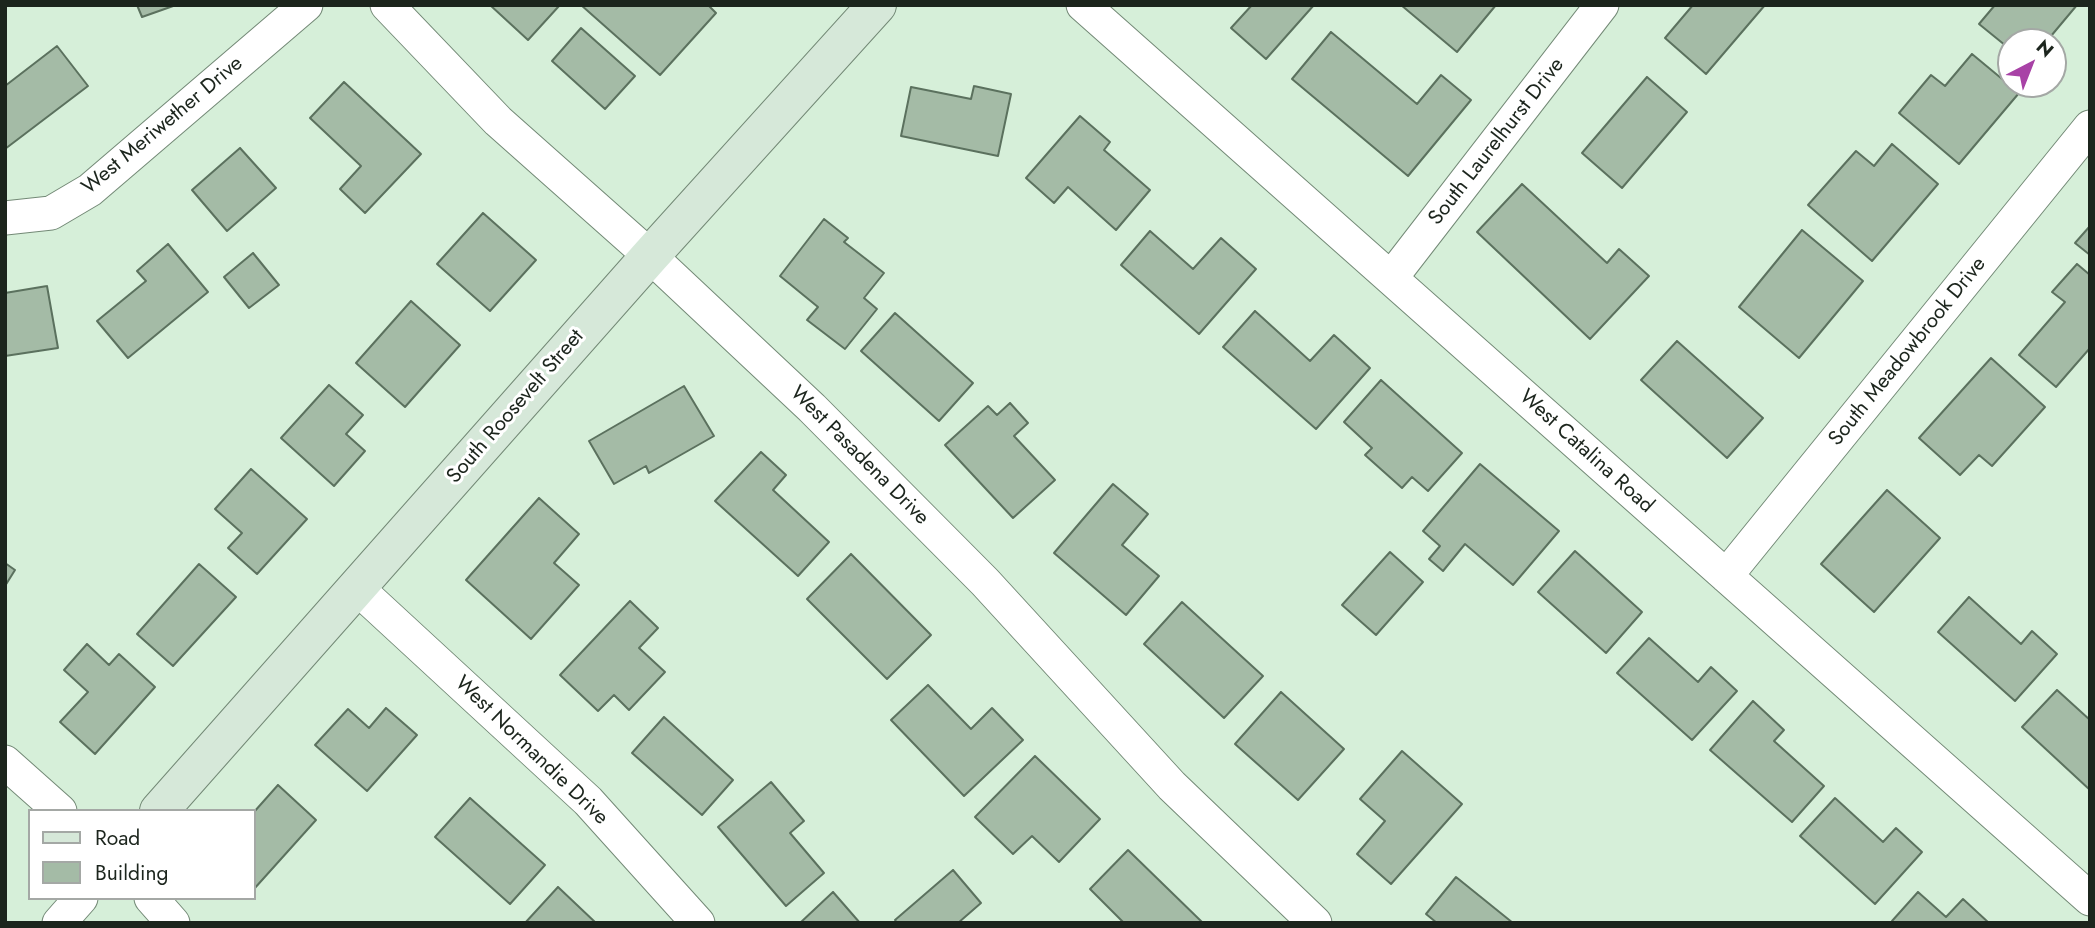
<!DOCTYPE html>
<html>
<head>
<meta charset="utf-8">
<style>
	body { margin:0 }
	#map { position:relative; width:2095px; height:928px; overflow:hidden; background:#d6efd9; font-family:Jost,sans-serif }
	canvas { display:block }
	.frame { position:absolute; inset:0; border:7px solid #1c251d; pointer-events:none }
	.legend { position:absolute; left:28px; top:809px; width:228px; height:91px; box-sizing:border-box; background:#fff; border:2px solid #a4a8a5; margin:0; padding:9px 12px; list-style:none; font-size:21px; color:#1c251d }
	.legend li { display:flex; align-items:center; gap:14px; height:35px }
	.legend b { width:35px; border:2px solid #a4a8a5 }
	.north { position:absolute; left:1997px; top:28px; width:70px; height:70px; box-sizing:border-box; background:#fff; border:2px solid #a4a8a5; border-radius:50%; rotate:42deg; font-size:19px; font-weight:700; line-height:28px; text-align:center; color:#1c251d }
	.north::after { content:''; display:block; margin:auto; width:24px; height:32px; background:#a842a6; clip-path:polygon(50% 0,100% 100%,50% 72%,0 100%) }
</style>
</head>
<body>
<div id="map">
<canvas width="2095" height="928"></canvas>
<div class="frame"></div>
<ul class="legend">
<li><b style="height:9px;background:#d6e8d9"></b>Road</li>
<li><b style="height:19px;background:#a4bba6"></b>Building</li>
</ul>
<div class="north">N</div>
</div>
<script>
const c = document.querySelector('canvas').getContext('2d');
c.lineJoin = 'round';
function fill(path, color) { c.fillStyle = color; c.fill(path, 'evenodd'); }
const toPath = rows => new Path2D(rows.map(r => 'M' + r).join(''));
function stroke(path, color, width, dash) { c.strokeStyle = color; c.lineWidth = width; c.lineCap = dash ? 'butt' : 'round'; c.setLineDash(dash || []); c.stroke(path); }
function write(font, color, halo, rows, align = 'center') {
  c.font = font + ' Jost,sans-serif'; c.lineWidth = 6; c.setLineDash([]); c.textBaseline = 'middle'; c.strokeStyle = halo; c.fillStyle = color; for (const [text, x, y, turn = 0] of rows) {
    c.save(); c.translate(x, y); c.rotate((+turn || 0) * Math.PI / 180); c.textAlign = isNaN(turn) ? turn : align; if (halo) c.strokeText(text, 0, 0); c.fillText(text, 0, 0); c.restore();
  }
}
const building = toPath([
	[137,5,176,5,142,17,137,5],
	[490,5,558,5,559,6,528,40,490,5],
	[581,5,708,5,716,13,660,75,581,5],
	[1252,5,1314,5,1266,59,1231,28,1252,5],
	[1401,5,1496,5,1457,52,1401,5],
	[1693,5,1765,5,1706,74,1665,38,1693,5],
	[1995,5,2077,5,2046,42,2011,42,2011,50,1979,24,1995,5],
	[581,28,635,76,605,109,552,61,581,28],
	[1331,32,1417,104,1441,75,1471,100,1408,176,1292,79,1331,32],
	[57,46,88,86,5,149,5,86,57,46],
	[1972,54,2019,93,1959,164,1899,113,1931,75,1945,86,1972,54],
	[1647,77,1687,112,1622,188,1582,153,1647,77],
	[344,82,421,154,365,213,340,189,361,166,310,118,344,82],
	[974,86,1011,94,998,156,901,136,911,87,971,99,974,86],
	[1080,116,1110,142,1104,150,1150,190,1116,230,1068,187,1054,203,1026,178,1080,116],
	[1892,144,1938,184,1872,261,1808,205,1856,151,1874,166,1892,144],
	[240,148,276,188,227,231,192,190,240,148],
	[1522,184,1607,263,1619,249,1649,276,1590,339,1477,232,1522,184],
	[483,213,536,260,490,311,437,264,483,213],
	[824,219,848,238,844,242,884,273,864,298,877,309,845,349,807,320,818,307,780,276,824,219],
	[2090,226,2090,255,2075,243,2090,226],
	[1802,230,1863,281,1799,358,1739,307,1802,230],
	[1150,231,1193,269,1221,238,1256,269,1199,334,1121,265,1150,231],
	[168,244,208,292,128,358,97,321,146,281,137,271,168,244],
	[253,253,279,285,249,308,224,277,253,253],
	[2077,264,2090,275,2090,348,2056,387,2019,355,2065,302,2052,292,2077,264],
	[47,286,58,348,5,356,5,293,47,286],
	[411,301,460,345,405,407,356,363,411,301],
	[1255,311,1310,361,1334,335,1370,368,1316,429,1223,347,1255,311],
	[895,313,973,383,939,421,861,351,895,313],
	[1677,341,1763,418,1727,458,1641,380,1677,341],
	[1991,358,2045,407,1992,466,1979,455,1960,475,1919,438,1991,358],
	[1381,380,1462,453,1428,491,1412,477,1402,488,1365,455,1372,448,1344,422,1381,380],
	[329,385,363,415,346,434,365,451,334,486,281,438,329,385],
	[684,386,714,436,649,473,646,466,614,484,589,441,684,386],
	[1010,403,1028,423,1014,436,1055,480,1013,518,945,445,988,406,997,415,1010,403],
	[761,452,786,475,773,490,829,542,798,576,715,501,761,452],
	[1480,464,1559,531,1513,585,1465,544,1443,571,1429,559,1440,546,1423,531,1480,464],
	[251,469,307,519,257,574,228,548,242,533,215,509,251,469],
	[1113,484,1148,514,1122,545,1159,576,1126,615,1054,553,1113,484],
	[1887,490,1940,538,1874,612,1821,564,1887,490],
	[539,498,579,534,554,563,579,585,531,639,466,580,539,498],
	[1575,551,1642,612,1606,653,1538,592,1575,551],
	[1390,552,1423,582,1376,635,1342,605,1390,552],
	[851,554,931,635,887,679,807,599,851,554],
	[5,563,15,570,5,586,5,563],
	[199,564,236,597,173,666,137,634,199,564],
	[1969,597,2021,644,2032,631,2057,654,2015,701,1938,632,1969,597],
	[630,601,658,628,639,648,665,672,629,710,614,695,598,711,560,675,630,601],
	[1182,602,1263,676,1224,718,1144,644,1182,602],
	[1649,638,1698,682,1711,667,1737,691,1692,740,1617,673,1649,638],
	[87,644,109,665,119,654,155,687,95,754,60,722,88,692,64,670,87,644],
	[928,685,971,729,992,708,1023,740,964,796,891,720,928,685],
	[2057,690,2090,720,2090,790,2022,727,2057,690],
	[1281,692,1344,749,1298,800,1235,744,1281,692],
	[1753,701,1784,730,1774,741,1824,786,1792,822,1710,750,1753,701],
	[386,708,417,735,367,791,315,745,348,709,369,728,386,708],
	[664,717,733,780,702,815,632,753,664,717],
	[1402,751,1462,804,1391,884,1357,854,1385,821,1360,799,1402,751],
	[1035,756,1100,819,1059,862,1032,836,1013,854,975,817,1035,756],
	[771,782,804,821,790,833,824,873,786,906,718,827,771,782],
	[278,785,316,820,254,889,254,812,278,785],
	[470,798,545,865,510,904,435,837,470,798],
	[1835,798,1883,842,1896,828,1922,852,1875,904,1800,836,1835,798],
	[1128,850,1203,923,1124,923,1090,889,1128,850],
	[953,870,981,903,958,923,897,923,895,920,953,870],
	[1456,877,1513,923,1437,923,1426,914,1456,877],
	[558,887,596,923,525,923,558,887],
	[833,892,860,923,800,923,833,892],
	[1918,892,1946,917,1963,899,1989,923,1894,923,1892,921,1918,892]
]);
fill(building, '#a4bba6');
stroke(building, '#5b715e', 2);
const street = toPath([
	[387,5,498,121,650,256,812,408,985,582,1172,786,1315,923],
	[1083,5,2090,899],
	[5,218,51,213,90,190,306,5],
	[1391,278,1602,5],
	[1726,576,2090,127],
	[357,588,588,801,698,923],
	[5,762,60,811],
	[151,898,173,923],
	[59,923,81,898]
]);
const secondary = toPath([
	[159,811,650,256,877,5]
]);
stroke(street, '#738976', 35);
stroke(secondary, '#738976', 40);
stroke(street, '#fff', 33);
stroke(secondary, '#d6e8d9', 38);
write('21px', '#1c251d', '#fff', [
	["West Meriwether Drive",163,126,-40],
	["South Laurelhurst Drive",1497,142,-52],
	["South Meadowbrook Drive",1908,352,-51],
	["South Roosevelt Street",516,407,-49],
	["West Catalina Road",1586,452,42],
	["West Pasadena Drive",859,456,45],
	["West Normandie Drive",531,751,44]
]);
</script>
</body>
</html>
